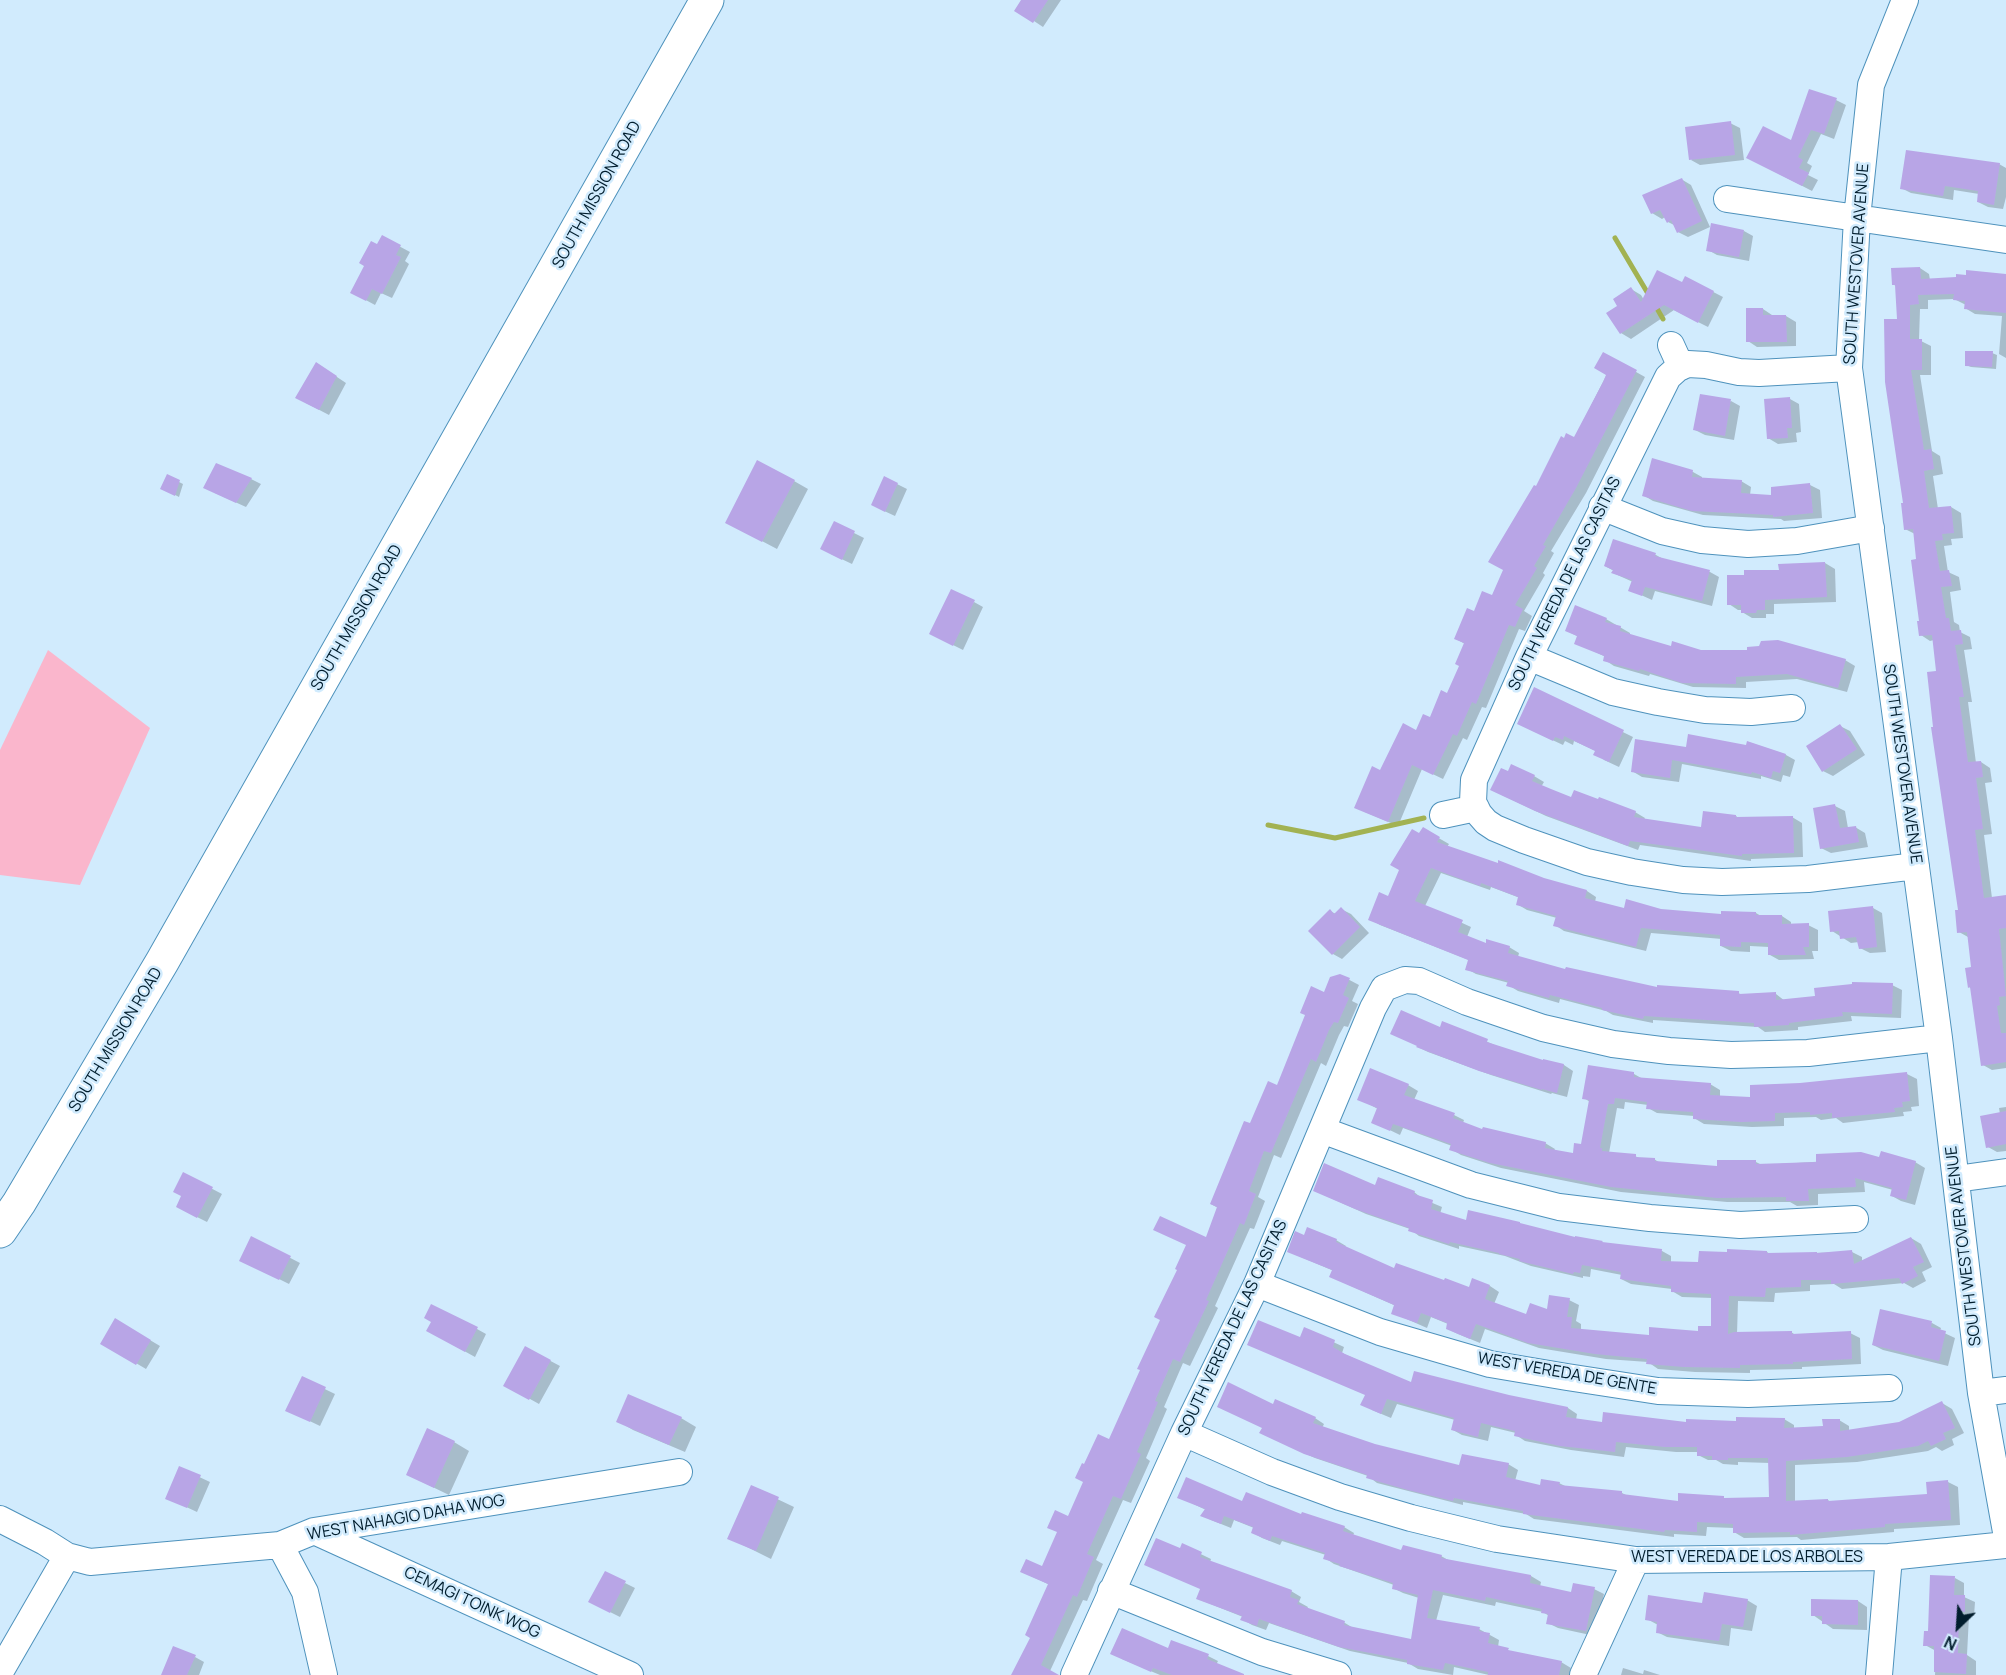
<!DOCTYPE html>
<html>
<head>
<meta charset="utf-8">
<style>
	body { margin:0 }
	#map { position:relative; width:2006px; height:1675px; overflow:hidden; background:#d1ebfd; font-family:Manrope,sans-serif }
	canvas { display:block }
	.north { position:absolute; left:1928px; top:1597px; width:60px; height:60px; -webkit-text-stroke:4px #d1ebfd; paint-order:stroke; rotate:205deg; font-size:16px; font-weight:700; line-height:24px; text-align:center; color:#011d2d }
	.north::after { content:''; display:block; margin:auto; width:21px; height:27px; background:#011d2d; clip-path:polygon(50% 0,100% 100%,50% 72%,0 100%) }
</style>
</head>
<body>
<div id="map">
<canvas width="2006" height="1675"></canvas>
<div class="north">N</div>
</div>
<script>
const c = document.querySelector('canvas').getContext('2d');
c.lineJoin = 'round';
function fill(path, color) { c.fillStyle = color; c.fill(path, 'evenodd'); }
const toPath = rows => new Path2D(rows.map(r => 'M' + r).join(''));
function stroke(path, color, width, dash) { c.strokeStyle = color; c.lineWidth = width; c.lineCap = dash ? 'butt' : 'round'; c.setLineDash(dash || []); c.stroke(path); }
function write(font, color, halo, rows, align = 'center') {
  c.font = font + ' Manrope,sans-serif'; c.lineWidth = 5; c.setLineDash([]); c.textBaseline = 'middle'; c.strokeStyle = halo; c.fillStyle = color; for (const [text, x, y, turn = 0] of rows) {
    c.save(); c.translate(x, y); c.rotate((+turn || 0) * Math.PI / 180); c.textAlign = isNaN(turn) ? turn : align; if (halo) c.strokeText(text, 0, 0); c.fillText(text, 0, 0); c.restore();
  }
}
fill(toPath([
	[48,650,150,728,80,885,0,875,0,750]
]), '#fab6cc');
fill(toPath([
	[1023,0,1061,0,1043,27,1034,21],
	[1836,100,1846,105,1834,139,1821,134,1807,163,1812,166,1808,175,1818,180,1812,191,1758,163,1792,142],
	[1730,123,1740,128,1744,160,1700,165,1691,160],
	[1999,164,2006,168,2006,197,2003,209,1988,207,1978,202,1979,194,1954,190,1953,200,1911,193,1901,188],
	[1681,179,1691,185,1710,227,1688,237,1678,232,1676,226,1668,222,1665,217,1662,219,1652,213],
	[1744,231,1753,236,1749,261,1717,255,1708,250],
	[382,237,410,252,405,261,409,264,392,298,381,293,375,305,362,298,366,266],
	[1920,268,1929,274,1930,280,2006,276,2006,358,1999,354,2002,316,1975,314,1965,308,1966,305,1954,299,1928,300,1928,309,1920,309,1919,340,1931,346,1931,375,1920,375,1932,451,1940,456,1943,474,1933,476,1938,509,1951,507,1961,513,1963,538,1951,539,1952,545,1944,546,1948,572,1959,577,1961,590,1950,592,1954,622,1959,625,1960,632,1970,637,1972,649,1964,650,1972,702,1968,702,1976,763,1981,762,1990,768,1992,782,1985,783,1992,834,1984,835,1992,898,2006,896,2006,1068,1992,1070,1983,1065,1972,989,1969,987,1973,969,1968,937,1959,932,1960,911,1935,728,1937,672,1934,640,1930,641,1921,635,1915,534,1905,529,1897,287,1893,284],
	[1686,278,1723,297,1708,327,1674,310,1631,339,1621,333,1608,313,1619,306,1631,289,1641,295,1644,300,1683,284],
	[1763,309,1772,315,1772,316,1786,316,1796,322,1796,346,1757,347,1748,341],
	[1992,353,1997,355,1996,369,1971,367,1966,365],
	[1604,354,1645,377,1586,493,1551,551,1554,553,1543,573,1545,575,1524,611,1532,616,1525,631,1519,629,1486,708,1482,707,1467,740,1463,738,1443,779,1422,769,1398,826,1365,812,1381,772,1430,719,1448,695,1461,665,1465,644,1456,639,1474,613,1493,597,1536,488,1574,439,1607,374],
	[325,369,346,383,329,415,306,403],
	[1790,399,1799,404,1801,432,1796,433,1797,442,1778,444,1768,438],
	[1731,401,1740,406,1734,440,1705,435,1695,430],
	[1653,460,1693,472,1702,477,1702,479,1741,481,1751,487,1750,495,1773,496,1810,485,1820,490,1822,518,1784,521,1781,519,1703,515,1653,501,1643,495],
	[167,476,183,484,179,497,162,488],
	[251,479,261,484,246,507,215,493],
	[794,481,808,489,777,549,741,530],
	[897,484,907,489,895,516,882,510],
	[834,523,864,538,852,564,831,554],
	[1614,541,1656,555,1665,560,1710,572,1719,577,1712,606,1655,591,1652,600,1630,590,1633,582,1613,573,1614,571,1605,566],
	[1825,563,1835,569,1836,602,1774,604,1774,614,1766,614,1766,618,1752,618,1742,612,1742,610,1738,610,1729,604,1746,576,1780,572,1780,565],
	[974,602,983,607,963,650,941,639],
	[1606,619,1630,633,1630,635,1672,647,1700,651,1749,651,1845,660,1855,666,1847,692,1797,679,1746,682,1746,688,1693,687,1650,674,1649,676,1614,666,1605,660,1606,657,1576,643,1579,637,1567,631],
	[1535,689,1633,737,1619,767,1604,760,1596,751,1574,741,1573,745,1565,741,1563,745,1529,729],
	[1840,726,1850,731,1865,755,1833,776,1823,771],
	[1748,743,1786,755,1795,760,1790,777,1783,775,1781,782,1761,776,1761,779,1682,764,1679,782,1642,777,1632,771,1687,749,1747,747],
	[1534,776,1544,782,1541,787,1572,799,1635,812,1645,818,1644,820,1702,828,1736,816,1740,819,1792,817,1802,823,1803,857,1751,859,1751,861,1640,845,1638,850,1546,816,1502,795],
	[1835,806,1845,811,1848,828,1855,827,1865,833,1868,847,1831,853,1821,848],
	[1423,829,1449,844,1447,847,1544,879,1587,891,1596,897,1595,902,1625,910,1661,910,1722,916,1756,913,1761,916,1782,916,1791,922,1791,925,1808,925,1818,930,1818,951,1812,951,1814,959,1779,960,1770,955,1769,947,1750,946,1750,952,1731,951,1721,946,1722,939,1651,933,1646,951,1564,931,1555,925,1557,918,1527,910,1517,904,1520,898,1491,887,1490,890,1441,873,1425,906,1471,927,1467,937,1487,945,1509,947,1519,953,1518,957,1566,971,1659,989,1738,993,1743,995,1776,994,1785,1001,1892,985,1902,990,1901,1018,1851,1016,1852,1021,1798,1027,1798,1030,1765,1032,1758,1027,1653,1020,1653,1023,1613,1015,1606,1011,1560,999,1559,1003,1518,991,1508,985,1509,983,1476,974,1467,969,1469,960,1380,925,1370,919,1389,898],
	[1873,908,1882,913,1886,952,1870,953,1860,948,1859,942,1851,943,1832,931],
	[1341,909,1351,914,1369,933,1342,959,1333,954,1330,911,1336,914],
	[1340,975,1359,985,1352,1001,1358,1004,1348,1027,1344,1026,1339,1035,1326,1066,1321,1063,1281,1158,1274,1155,1258,1197,1265,1201,1254,1229,1250,1228,1215,1306,1218,1308,1190,1366,1183,1363,1164,1407,1167,1409,1146,1458,1150,1461,1131,1503,1123,1500,1096,1560,1103,1564,1087,1601,1083,1600,1050,1671,1052,1675,1013,1675,1032,1638,1050,1585,1022,1572,1043,1568,1069,1518,1085,1482,1085,1466,1110,1441,1206,1239,1218,1208,1211,1204,1251,1125,1277,1087,1325,994],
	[1443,1023,1497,1046,1544,1062,1564,1065,1573,1071,1567,1097,1552,1093,1551,1094,1491,1075,1428,1052,1418,1047,1441,1029],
	[1634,1074,1643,1079,1710,1084,1720,1090,1720,1097,1752,1099,1800,1084,1907,1074,1917,1079,1919,1106,1911,1107,1912,1111,1903,1112,1904,1116,1843,1123,1836,1118,1821,1120,1816,1117,1784,1118,1784,1126,1752,1127,1704,1124,1694,1118,1694,1116,1657,1113,1648,1108,1648,1105,1625,1102,1624,1109,1617,1108,1609,1153,1635,1156,1641,1159,1654,1159,1660,1163,1718,1168,1756,1162,1762,1165,1880,1158,1915,1162,1925,1168,1915,1205,1901,1201,1892,1196,1893,1190,1864,1182,1865,1192,1818,1194,1818,1205,1797,1206,1790,1202,1727,1202,1621,1192,1501,1168,1461,1155,1451,1149,1452,1146,1403,1128,1400,1135,1373,1122,1378,1109,1359,1099,1408,1085,1418,1091,1414,1100,1454,1115,1464,1120,1463,1123,1483,1130,1545,1143,1555,1149,1554,1151,1574,1155,1582,1146,1590,1102,1584,1098],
	[2006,1107,2006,1151,1997,1152,1988,1147,2000,1114,1999,1108],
	[184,1174,222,1194,207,1222,187,1212,183,1196],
	[1376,1187,1414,1192,1423,1199,1442,1207,1440,1214,1467,1222,1576,1238,1606,1244,1662,1251,1671,1256,1671,1262,1700,1264,1767,1252,1770,1254,1852,1252,1862,1257,1862,1262,1911,1238,1921,1244,1932,1267,1922,1272,1926,1281,1913,1288,1904,1283,1842,1289,1834,1284,1810,1285,1810,1291,1775,1293,1774,1302,1738,1301,1737,1334,1791,1332,1797,1336,1850,1333,1860,1338,1861,1364,1802,1367,1802,1369,1750,1370,1750,1373,1695,1372,1658,1369,1648,1362,1606,1359,1539,1348,1485,1329,1480,1343,1458,1334,1448,1329,1448,1324,1431,1317,1427,1328,1393,1313,1396,1306,1331,1277,1334,1271,1289,1252,1305,1237,1336,1240,1346,1246,1345,1248,1395,1270,1470,1289,1490,1286,1499,1292,1494,1304,1527,1316,1548,1311,1569,1300,1579,1305,1576,1321,1581,1324,1581,1330,1650,1336,1700,1333,1712,1328,1713,1298,1682,1297,1672,1291,1672,1289,1631,1284,1621,1279,1622,1275,1591,1269,1590,1277,1583,1276,1583,1278,1531,1266,1505,1256,1459,1246,1459,1249,1419,1236,1410,1229,1366,1214,1324,1195],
	[252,1238,300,1263,289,1284,251,1265],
	[116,1320,160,1346,146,1369,102,1343],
	[433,1322,477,1329,486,1334,475,1357,428,1331],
	[1932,1323,1941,1328,1940,1331,1955,1338,1948,1366,1883,1350,1873,1345],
	[1305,1329,1344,1347,1342,1353,1412,1384,1509,1396,1568,1408,1577,1414,1576,1420,1603,1424,1687,1424,1784,1419,1794,1425,1794,1429,1824,1427,1839,1420,1849,1426,1849,1431,1900,1424,1942,1403,1952,1409,1964,1433,1952,1439,1954,1445,1942,1451,1936,1447,1928,1451,1857,1462,1795,1465,1795,1502,1828,1500,1831,1502,1928,1495,1948,1482,1958,1487,1960,1525,1894,1529,1894,1532,1801,1540,1797,1537,1744,1538,1734,1532,1734,1528,1707,1527,1706,1536,1674,1534,1674,1537,1534,1519,1526,1514,1463,1502,1463,1505,1377,1483,1368,1476,1315,1458,1271,1438,1274,1406,1315,1418,1324,1424,1322,1428,1375,1446,1460,1467,1508,1464,1518,1470,1515,1481,1542,1486,1559,1483,1567,1487,1622,1493,1628,1496,1679,1503,1724,1498,1770,1499,1770,1463,1738,1462,1738,1465,1723,1464,1716,1460,1708,1460,1698,1455,1698,1452,1676,1452,1626,1447,1624,1457,1571,1450,1525,1441,1516,1435,1516,1433,1491,1427,1488,1441,1462,1435,1453,1430,1455,1420,1397,1404,1391,1418,1372,1410,1366,1395,1301,1339],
	[526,1348,560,1366,539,1404,505,1385],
	[302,1378,335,1394,320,1426,295,1414],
	[681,1418,696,1427,685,1452,633,1430,618,1421],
	[454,1442,469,1451,449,1495,408,1475],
	[180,1468,210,1482,197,1512,167,1498],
	[752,1487,794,1507,771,1559,729,1538],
	[1179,1497,1243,1503,1302,1516,1344,1527,1354,1533,1353,1536,1402,1552,1441,1556,1450,1561,1531,1576,1541,1582,1540,1587,1572,1593,1594,1589,1604,1594,1595,1636,1558,1628,1548,1623,1549,1616,1543,1612,1496,1602,1495,1606,1443,1595,1436,1621,1479,1629,1499,1640,1498,1647,1515,1653,1561,1662,1571,1668,1569,1675,1489,1675,1454,1667,1453,1675,1418,1669,1408,1663,1350,1651,1269,1623,1266,1630,1252,1625,1242,1619,1243,1617,1198,1599,1201,1589,1180,1550,1182,1545,1211,1559,1210,1562,1291,1591,1301,1597,1299,1602,1308,1607,1307,1609,1345,1623,1355,1629,1412,1640,1419,1598,1403,1593,1393,1588,1394,1585,1334,1564,1325,1558,1326,1555,1282,1541,1280,1545,1262,1538,1252,1532,1254,1528,1234,1520,1231,1528,1211,1520,1202,1515,1206,1510],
	[1955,1578,1964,1583,1964,1597,1975,1602,1974,1616,1969,1616,1967,1655,1976,1661,1976,1675,1935,1675,1936,1651,1925,1645],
	[625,1583,635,1588,620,1617,600,1607],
	[1747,1600,1757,1606,1752,1631,1731,1628,1729,1646,1667,1637,1657,1632,1658,1625,1647,1619,1703,1605],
	[1858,1601,1867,1607,1867,1630,1833,1629,1813,1615],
	[1169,1650,1208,1656,1218,1661,1216,1665,1244,1675,1160,1675,1122,1659],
	[195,1657,204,1662,199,1675,162,1675],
	[1623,1668,1643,1674,1644,1670,1660,1675,1621,1675]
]), '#0003');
stroke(toPath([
	[1615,238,1650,297],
	[1655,305,1663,319],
	[1268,825,1335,838,1424,818]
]), '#a2b252', 5);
fill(toPath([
	[1021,0,1048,0,1033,23,1014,11],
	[1809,89,1837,98,1824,134,1811,130,1798,157,1803,160,1799,168,1809,173,1802,186,1746,158,1763,126,1791,140],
	[1731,121,1735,155,1689,160,1685,127],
	[1906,150,2000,163,1994,205,1977,202,1978,191,1945,186,1943,196,1900,189],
	[1682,178,1702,221,1677,233,1671,220,1667,223,1660,210,1651,214,1642,195],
	[1711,223,1744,230,1739,257,1706,251],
	[382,235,401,245,396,255,401,257,382,294,372,289,366,301,350,293,364,266,359,263,371,241,377,244],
	[1920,267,1921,279,1956,277,1956,274,1966,275,1966,270,2006,274,2006,313,1964,309,1965,301,1953,300,1954,294,1918,295,1919,304,1910,305,1910,339,1922,339,1922,370,1911,370,1924,450,1931,449,1934,469,1924,471,1929,508,1951,506,1954,533,1942,534,1943,540,1935,541,1940,571,1949,570,1952,586,1941,587,1946,618,1949,618,1951,631,1961,630,1963,644,1955,645,1964,697,1959,697,1968,762,1981,761,1983,777,1976,778,1983,829,1975,830,1984,898,2006,895,2006,928,1999,929,2006,996,1999,997,2000,1005,1997,1006,2001,1033,2006,1033,2006,1062,1981,1066,1970,987,1968,988,1965,968,1971,967,1967,932,1957,933,1955,910,1958,910,1931,727,1933,727,1927,672,1936,671,1932,635,1919,636,1917,621,1919,621,1911,560,1916,559,1913,529,1904,530,1901,503,1903,503,1885,382,1884,319,1897,319,1895,285,1892,285,1891,268],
	[1657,270,1682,282,1685,276,1714,291,1698,323,1664,305,1620,334,1606,313,1617,306,1613,299,1631,287,1641,302],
	[1746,308,1763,308,1763,315,1786,315,1787,342,1746,342],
	[1965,351,1993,351,1992,367,1965,366],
	[1603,352,1637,370,1576,488,1543,545,1546,546,1534,566,1537,568,1515,605,1523,609,1515,627,1509,625,1476,704,1472,702,1457,736,1453,734,1433,775,1412,765,1388,822,1354,808,1372,766,1380,770,1403,723,1416,730,1423,714,1430,717,1441,690,1447,693,1459,666,1455,664,1464,643,1454,639,1467,608,1474,611,1482,591,1492,595,1503,570,1488,562,1534,485,1536,486,1561,436,1564,438,1566,433,1574,437,1603,382,1606,375,1594,368],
	[316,362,337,376,319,410,295,398],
	[1700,394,1731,399,1725,436,1693,430],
	[1790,397,1792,428,1787,428,1788,438,1767,439,1764,399],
	[1652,458,1693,470,1692,477,1742,480,1741,493,1771,495,1771,487,1810,483,1813,513,1773,517,1773,515,1692,511,1642,496],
	[757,460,795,480,762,542,725,523],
	[216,463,252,478,236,503,203,488],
	[167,474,180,480,175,496,160,489],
	[884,476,898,483,885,512,871,505],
	[834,521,855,531,842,560,820,549],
	[1613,539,1656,553,1655,556,1710,570,1702,601,1645,587,1642,596,1628,591,1632,580,1611,573,1613,570,1604,566],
	[1825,562,1827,597,1765,600,1765,610,1757,610,1756,613,1741,613,1741,605,1727,605,1727,575,1744,575,1744,570,1779,570,1778,564],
	[951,589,975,600,953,646,929,634],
	[1575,605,1607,618,1605,622,1621,626,1620,631,1671,646,1672,641,1701,650,1747,650,1747,647,1759,646,1761,641,1778,640,1846,659,1838,688,1787,674,1736,677,1736,684,1682,683,1640,669,1639,671,1603,661,1604,656,1574,644,1577,636,1565,631],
	[1534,687,1624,730,1609,762,1593,755,1595,751,1564,736,1563,740,1555,737,1553,741,1517,724],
	[1840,724,1857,749,1822,772,1806,746],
	[1688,734,1746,745,1747,741,1786,754,1780,773,1773,771,1771,778,1752,772,1751,774,1672,760,1670,778,1631,772,1635,739,1686,747],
	[1511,764,1535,775,1532,781,1551,789,1571,797,1574,790,1598,799,1599,797,1636,811,1634,817,1701,827,1703,811,1736,815,1736,817,1793,816,1794,853,1742,854,1742,856,1630,841,1628,846,1535,811,1490,790,1501,768,1508,771],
	[1835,804,1840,828,1856,826,1859,842,1820,849,1813,808],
	[1423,827,1440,837,1437,842,1498,863,1498,860,1544,878,1587,890,1585,898,1624,908,1626,899,1661,909,1721,914,1721,911,1756,912,1756,915,1782,915,1782,924,1809,923,1809,947,1803,947,1806,955,1768,955,1768,943,1741,942,1741,947,1720,946,1720,935,1641,928,1636,947,1553,926,1556,916,1516,905,1518,897,1481,883,1480,886,1431,868,1415,901,1463,920,1458,932,1486,943,1486,939,1510,946,1508,953,1565,969,1566,967,1657,987,1657,985,1739,991,1739,994,1776,992,1776,1000,1815,996,1814,988,1852,984,1852,982,1893,983,1892,1014,1842,1012,1843,1016,1789,1023,1789,1025,1754,1027,1754,1023,1644,1016,1643,1019,1602,1010,1602,1008,1550,995,1549,998,1506,986,1508,981,1465,970,1468,960,1368,920,1379,892,1388,896,1399,870,1390,865,1412,829,1419,833],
	[1873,906,1877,947,1859,949,1856,937,1840,939,1839,931,1830,932,1828,911],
	[1341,907,1360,927,1332,955,1308,931,1330,909,1334,914],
	[1340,974,1350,978,1343,995,1349,998,1338,1023,1334,1022,1329,1030,1316,1062,1311,1059,1271,1153,1264,1151,1249,1191,1256,1194,1244,1225,1240,1223,1206,1300,1209,1301,1180,1362,1173,1359,1155,1401,1158,1402,1137,1452,1141,1454,1121,1499,1113,1496,1087,1554,1094,1557,1077,1597,1073,1595,1041,1665,1059,1675,1011,1675,1030,1638,1025,1635,1048,1584,1020,1572,1026,1559,1042,1566,1057,1532,1047,1528,1055,1510,1068,1516,1083,1482,1075,1478,1082,1463,1084,1464,1098,1434,1109,1439,1140,1370,1137,1369,1160,1320,1154,1317,1177,1270,1175,1269,1186,1245,1153,1230,1160,1216,1206,1237,1217,1207,1210,1204,1244,1121,1250,1123,1268,1081,1277,1085,1305,1015,1300,1013,1311,986,1324,992,1330,977],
	[1401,1010,1440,1027,1442,1021,1488,1039,1487,1042,1543,1060,1543,1059,1564,1064,1557,1093,1542,1089,1542,1090,1479,1071,1416,1047,1417,1046,1390,1034],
	[1588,1065,1634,1072,1634,1077,1711,1083,1710,1095,1750,1097,1750,1085,1800,1083,1907,1072,1910,1101,1902,1102,1903,1107,1894,1108,1895,1112,1832,1118,1832,1113,1810,1115,1810,1112,1775,1113,1775,1121,1741,1122,1693,1119,1693,1112,1646,1109,1647,1102,1615,1098,1614,1104,1608,1104,1600,1148,1602,1148,1602,1151,1636,1154,1636,1157,1655,1158,1655,1161,1717,1166,1717,1160,1756,1160,1756,1164,1816,1162,1816,1154,1861,1152,1879,1157,1881,1151,1916,1161,1906,1200,1890,1196,1892,1188,1855,1178,1856,1187,1808,1189,1809,1201,1786,1201,1786,1197,1717,1198,1611,1187,1490,1163,1449,1150,1451,1144,1393,1124,1390,1131,1371,1123,1377,1108,1357,1100,1370,1068,1409,1084,1404,1095,1455,1113,1453,1118,1482,1129,1483,1127,1546,1142,1545,1148,1573,1153,1574,1143,1581,1144,1589,1100,1582,1099],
	[2006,1111,2006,1144,1986,1148,1980,1116],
	[1324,1163,1375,1185,1378,1177,1415,1191,1414,1194,1433,1200,1431,1209,1466,1220,1468,1210,1520,1222,1520,1223,1575,1237,1575,1236,1603,1241,1602,1242,1662,1249,1661,1261,1698,1262,1699,1251,1727,1252,1727,1249,1767,1251,1767,1253,1817,1252,1817,1253,1852,1250,1854,1264,1911,1237,1924,1262,1913,1267,1918,1276,1902,1284,1899,1278,1831,1284,1831,1280,1801,1280,1801,1287,1766,1288,1765,1297,1729,1296,1728,1334,1734,1332,1792,1331,1792,1334,1851,1331,1852,1359,1793,1362,1793,1364,1740,1365,1740,1368,1684,1367,1646,1364,1647,1359,1595,1354,1528,1343,1476,1324,1470,1339,1446,1329,1447,1323,1421,1313,1417,1323,1391,1314,1394,1305,1329,1277,1332,1270,1287,1252,1295,1231,1304,1235,1307,1227,1337,1239,1336,1242,1394,1268,1396,1263,1444,1280,1445,1278,1469,1287,1472,1278,1490,1285,1485,1299,1526,1314,1530,1303,1547,1309,1549,1295,1570,1298,1567,1317,1572,1317,1571,1328,1649,1335,1649,1327,1698,1331,1698,1326,1711,1326,1711,1294,1671,1292,1671,1286,1620,1279,1621,1272,1582,1265,1580,1273,1574,1272,1573,1274,1519,1261,1520,1259,1499,1254,1499,1253,1450,1242,1449,1244,1408,1231,1409,1228,1355,1209,1313,1191],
	[183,1172,213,1187,197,1218,176,1207,181,1196,173,1192],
	[251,1236,291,1256,279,1280,239,1261],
	[431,1304,478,1327,465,1352,426,1331,431,1322,424,1318],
	[1880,1309,1932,1321,1931,1327,1946,1331,1939,1361,1872,1345],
	[115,1318,151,1340,136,1365,100,1344],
	[1258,1320,1300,1337,1304,1327,1335,1340,1333,1347,1345,1354,1411,1382,1414,1371,1509,1395,1568,1407,1566,1417,1602,1422,1603,1412,1686,1422,1686,1419,1736,1421,1736,1417,1785,1418,1784,1428,1823,1426,1822,1419,1840,1419,1840,1431,1899,1422,1942,1401,1955,1428,1943,1433,1946,1439,1931,1446,1928,1441,1918,1446,1847,1457,1786,1461,1786,1501,1828,1499,1828,1501,1927,1494,1926,1482,1948,1480,1951,1520,1885,1524,1885,1527,1790,1535,1790,1532,1733,1533,1733,1524,1697,1522,1697,1532,1665,1530,1664,1532,1523,1514,1523,1511,1454,1498,1453,1501,1408,1490,1366,1478,1367,1475,1304,1454,1259,1433,1262,1428,1217,1407,1228,1382,1273,1404,1275,1399,1316,1417,1313,1423,1375,1444,1459,1465,1462,1454,1509,1463,1506,1477,1540,1485,1541,1479,1560,1482,1559,1485,1622,1491,1622,1494,1678,1501,1678,1493,1724,1496,1724,1498,1769,1497,1768,1458,1728,1458,1728,1460,1712,1460,1712,1456,1697,1456,1697,1447,1665,1447,1616,1442,1615,1452,1560,1446,1514,1436,1515,1431,1481,1423,1478,1437,1451,1430,1454,1418,1387,1399,1381,1414,1360,1405,1365,1395,1247,1345],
	[525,1346,551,1360,529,1400,503,1386],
	[302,1376,326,1387,310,1422,285,1411],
	[628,1394,682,1417,669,1445,616,1422],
	[427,1428,455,1441,434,1488,406,1475],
	[179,1466,201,1475,187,1508,165,1499],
	[1186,1477,1242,1501,1246,1492,1301,1514,1302,1512,1345,1526,1343,1531,1401,1550,1403,1545,1442,1555,1441,1558,1531,1575,1530,1583,1571,1592,1573,1583,1595,1587,1586,1631,1546,1624,1548,1614,1541,1613,1542,1609,1486,1597,1485,1601,1433,1590,1427,1618,1480,1627,1479,1631,1490,1633,1488,1643,1509,1648,1508,1650,1562,1661,1559,1675,1488,1675,1488,1672,1445,1663,1443,1670,1407,1664,1407,1660,1339,1647,1259,1619,1257,1626,1240,1620,1242,1616,1196,1599,1200,1589,1144,1565,1156,1538,1180,1548,1182,1543,1202,1552,1200,1557,1292,1590,1290,1597,1299,1600,1297,1604,1345,1621,1344,1625,1411,1639,1418,1595,1392,1589,1393,1583,1339,1566,1340,1564,1323,1559,1325,1553,1272,1536,1270,1541,1251,1533,1253,1527,1224,1516,1221,1524,1200,1516,1205,1509,1177,1498],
	[751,1485,779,1497,756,1551,727,1539],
	[605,1571,626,1581,610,1613,588,1602],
	[1930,1575,1955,1576,1954,1595,1965,1595,1965,1612,1959,1611,1958,1653,1967,1654,1966,1674,1934,1672,1934,1646,1923,1646,1924,1631,1928,1631],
	[1704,1592,1748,1599,1743,1627,1722,1624,1719,1641,1656,1633,1657,1622,1645,1620,1648,1595,1702,1603],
	[1811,1599,1858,1600,1858,1625,1822,1624,1822,1616,1811,1616],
	[1122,1628,1168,1648,1171,1640,1209,1654,1207,1659,1244,1674,1244,1675,1172,1675,1153,1668,1151,1672,1110,1654],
	[173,1646,196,1655,187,1675,161,1675]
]), '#b8a5e6');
const minor = toPath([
	[1905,0,1871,85,1857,218,1849,368,1939,1038,1981,1393,2006,1532],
	[1727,199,2006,240],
	[1671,345,1681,367],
	[1849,368,1759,373,1739,372,1706,365,1688,364,1678,368,1668,377,1529,657,1474,780,1473,802,1479,814,1486,822,1495,828,1524,840,1587,862,1632,872,1683,880,1722,882,1808,879,1916,866],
	[1602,507,1662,531,1702,540,1748,544,1797,541,1871,528],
	[1529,657,1613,692,1658,702,1705,710,1751,712,1792,708],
	[1443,815,1476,808],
	[1322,1130,1471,1185,1559,1207,1650,1218,1740,1225,1855,1219],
	[1956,1179,2006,1172],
	[1257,1284,1380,1332,1490,1364,1567,1377,1658,1391,1748,1394,1889,1388],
	[1981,1393,2006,1390],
	[1184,1433,1272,1472,1340,1497,1411,1518,1497,1539,1636,1560,1889,1557,2006,1545],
	[0,1519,45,1542,67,1556,90,1562,280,1545,314,1531,679,1472],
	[314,1531,630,1675],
	[280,1545,305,1592,324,1675],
	[1111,1591,1262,1652,1338,1675],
	[0,1672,67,1556],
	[1074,1675,1184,1433,1257,1284,1373,1008,1384,988,1405,980,1419,981,1467,1002,1543,1028,1613,1044,1669,1051,1731,1055,1808,1053,1939,1038],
	[1583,1675,1636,1560],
	[1879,1675,1889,1557]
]);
const major = toPath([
	[0,1231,19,1203,162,962,707,0]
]);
stroke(minor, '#4e92bc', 28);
stroke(major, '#4e92bc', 35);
stroke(minor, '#fff', 26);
stroke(major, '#fff', 33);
write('16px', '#011d2d', '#d1ebfd', [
	["SOUTH MISSION ROAD",597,195,-61],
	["SOUTH WESTOVER AVENUE",1857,264,-86],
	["SOUTH VEREDA DE LAS CASITAS",1565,584,-64],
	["SOUTH MISSION ROAD",357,618,-60],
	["SOUTH WESTOVER AVENUE",1902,764,82],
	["SOUTH MISSION ROAD",116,1040,-59],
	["SOUTH WESTOVER AVENUE",1964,1246,-97],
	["SOUTH VEREDA DE LAS CASITAS",1233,1328,-65],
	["WEST VEREDA DE GENTE",1567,1374,10],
	["WEST NAHAGIO DAHA WOG",406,1518,-10],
	["WEST VEREDA DE LOS ARBOLES",1747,1558],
	["CEMAGI TOINK WOG",472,1603,25]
]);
</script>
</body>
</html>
